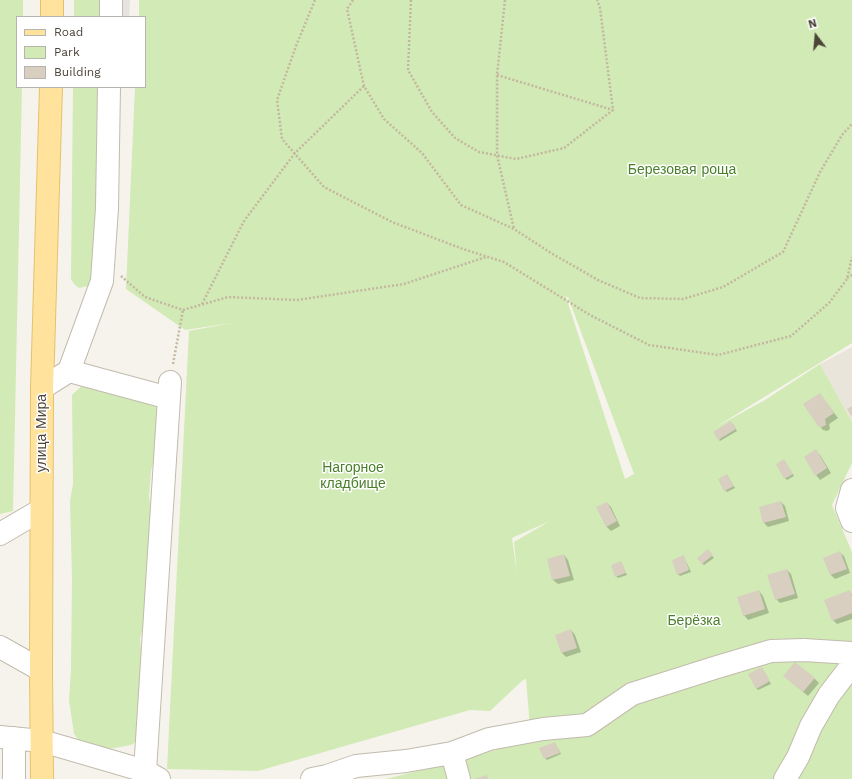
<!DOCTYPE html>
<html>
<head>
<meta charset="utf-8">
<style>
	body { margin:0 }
	#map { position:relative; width:852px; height:779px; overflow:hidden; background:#f6f3ec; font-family:"Work Sans",sans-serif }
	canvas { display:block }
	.legend { position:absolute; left:16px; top:16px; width:130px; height:72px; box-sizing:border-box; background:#fff; border:1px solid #b7b4b0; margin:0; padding:5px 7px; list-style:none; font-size:12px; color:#4b4439 }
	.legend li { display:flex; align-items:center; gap:8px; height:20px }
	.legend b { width:20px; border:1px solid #b7b4b0 }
	.north { position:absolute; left:796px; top:16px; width:40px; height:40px; -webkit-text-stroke:3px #fff; paint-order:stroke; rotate:344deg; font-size:11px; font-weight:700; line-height:16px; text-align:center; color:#4b4439 }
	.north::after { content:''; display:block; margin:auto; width:14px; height:18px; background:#4b4439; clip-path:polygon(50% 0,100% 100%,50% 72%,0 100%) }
</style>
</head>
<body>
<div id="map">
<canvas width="852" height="779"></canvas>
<ul class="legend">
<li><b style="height:5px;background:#ffe39c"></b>Road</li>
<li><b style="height:11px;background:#d2eab5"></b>Park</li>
<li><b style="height:11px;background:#d8cfc1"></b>Building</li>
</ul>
<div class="north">N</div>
</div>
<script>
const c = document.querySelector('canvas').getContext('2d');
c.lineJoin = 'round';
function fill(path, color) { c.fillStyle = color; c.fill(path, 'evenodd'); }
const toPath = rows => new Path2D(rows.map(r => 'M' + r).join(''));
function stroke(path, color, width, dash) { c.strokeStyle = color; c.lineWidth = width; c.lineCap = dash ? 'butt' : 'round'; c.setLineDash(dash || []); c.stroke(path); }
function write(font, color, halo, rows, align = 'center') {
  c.font = font + ' "Work Sans",sans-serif'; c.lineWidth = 3; c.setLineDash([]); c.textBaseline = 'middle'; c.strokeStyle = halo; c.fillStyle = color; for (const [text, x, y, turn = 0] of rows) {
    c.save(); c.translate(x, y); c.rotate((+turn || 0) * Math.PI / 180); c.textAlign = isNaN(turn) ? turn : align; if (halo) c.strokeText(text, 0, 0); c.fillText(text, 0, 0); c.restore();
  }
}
fill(toPath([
	[852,347,852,422,820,364]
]), '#eae5da');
fill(toPath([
	[0,0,23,0,23,17,17,17,17,87,22,87,13,511,0,514],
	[74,0,100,0,100,17,74,17],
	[139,0,852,0,852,343,714,428,765,400,820,364,852,422,852,463,832,505,852,552,852,779,386,779,465,759,531,739,526,679,523,680,490,711,470,710,258,771,167,769,189,331,232,323,185,330,126,289,135,87,145,87,145,17,139,17],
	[560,296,568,297,634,474,625,479,566,297],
	[550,521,514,542,517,574,512,538],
	[73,87,105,87,93,277,88,286,79,288,74,284,71,279],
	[93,375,161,395,158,444,151,471,149,497,155,530,149,609,140,638,144,687,145,736,131,745,104,750,85,748,74,734,69,700,71,670,72,578,70,501,73,484,72,395]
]), '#d2eab5');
fill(toPath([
	[99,0,130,0,129,17,99,17]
]), '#e5e3e0');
fill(toPath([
	[820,394,838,418,829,424,830,429,827,431,823,430,819,425],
	[733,424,737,431,720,441,719,440],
	[815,451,820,455,831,473,820,480,816,475],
	[784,460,794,476,787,480,785,478],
	[727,475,735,488,727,492,725,490],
	[781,502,785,506,789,521,768,527,764,523],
	[607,503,611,507,620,526,611,531,606,526],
	[708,551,714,558,704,565,698,559],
	[839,552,844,556,850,573,835,579,831,575,824,558],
	[564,555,568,560,574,580,558,584,553,580],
	[684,557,691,572,680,576,678,574],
	[621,562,627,575,618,578,616,576],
	[787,570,791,574,798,598,780,603,776,599],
	[759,591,763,596,769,613,748,620,744,615],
	[850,592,852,594,852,619,837,624,833,620],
	[571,630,575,635,581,652,566,657,562,653],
	[762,668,771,684,758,690,756,688],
	[814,678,819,683,808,696,789,680],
	[555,743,561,754,547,760,545,758]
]), '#0003');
fill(toPath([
	[820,393,834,413,825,419,826,425,822,427,818,426,803,404],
	[852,406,852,417,847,409],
	[731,421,736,429,718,440,713,432],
	[816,449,827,468,815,476,804,457],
	[784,459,793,474,784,479,776,464],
	[727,474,734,486,724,491,718,479],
	[781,501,786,517,763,523,759,507],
	[607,502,617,521,606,527,596,507],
	[708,549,713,555,702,564,697,558],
	[840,551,847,569,830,575,823,558],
	[564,554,570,576,552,580,547,559],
	[684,555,689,570,677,575,672,560],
	[621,561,626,573,615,577,611,565],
	[787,569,795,594,775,600,767,575],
	[759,590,765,609,743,616,737,597],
	[850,590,852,596,852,613,832,621,824,600],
	[571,629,577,648,561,653,555,635],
	[795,662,815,678,803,692,783,676],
	[762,667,770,681,756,689,748,674],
	[555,742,560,753,544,759,539,748],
	[487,775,488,779,474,779]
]), '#d8cfc1');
const minor = toPath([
	[111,0,111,17],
	[69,371,169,398],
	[42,388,69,371,102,281,107,208,109,87],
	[852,490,847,508,852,521],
	[0,534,41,510],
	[0,647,41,670],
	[0,737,42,741,145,771,159,779],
	[452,753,459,779],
	[145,771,170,382],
	[14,779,14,738],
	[312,779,327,776,356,766,406,761,452,753,489,739,543,729,587,725,632,694,714,668,771,651,804,650,852,653],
	[785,779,798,757,811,726,829,695,852,665]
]);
const major = toPath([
	[52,17,52,0],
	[42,779,41,670,42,388,51,87]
]);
stroke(minor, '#c2bbae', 24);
stroke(major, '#e6c16a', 24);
stroke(toPath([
	[315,0,296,46,277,100,282,139,324,187,392,222,463,249,504,262,590,315,649,345,718,355,791,336,829,303,847,279,852,257],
	[353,0,347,9,364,86,384,119,422,153,461,205,514,229,551,253,598,280,640,298,683,299,723,287,783,252,820,172,842,135,852,124],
	[411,0,408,70,432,112,455,138,479,152,516,159,564,148,613,110,600,8,597,0],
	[505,0,497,75,497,155,514,229],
	[497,75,613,110],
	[121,276,145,297,183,310,228,297,297,300,404,284,486,257],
	[847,278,852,275],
	[202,304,244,221,295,153,364,86],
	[173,364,183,310]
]), '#c4b79f', 2.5, [2, 2]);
stroke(minor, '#fff', 22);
stroke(major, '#ffe39c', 22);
write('14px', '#4a7f2a', '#fff', [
	["Березовая роща",682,170],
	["Нагорное",353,468],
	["кладбище",353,484],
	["Берёзка",694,621]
]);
write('14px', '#4b4439', '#fff', [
	["улица Мира",42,433,-90]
]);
</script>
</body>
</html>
